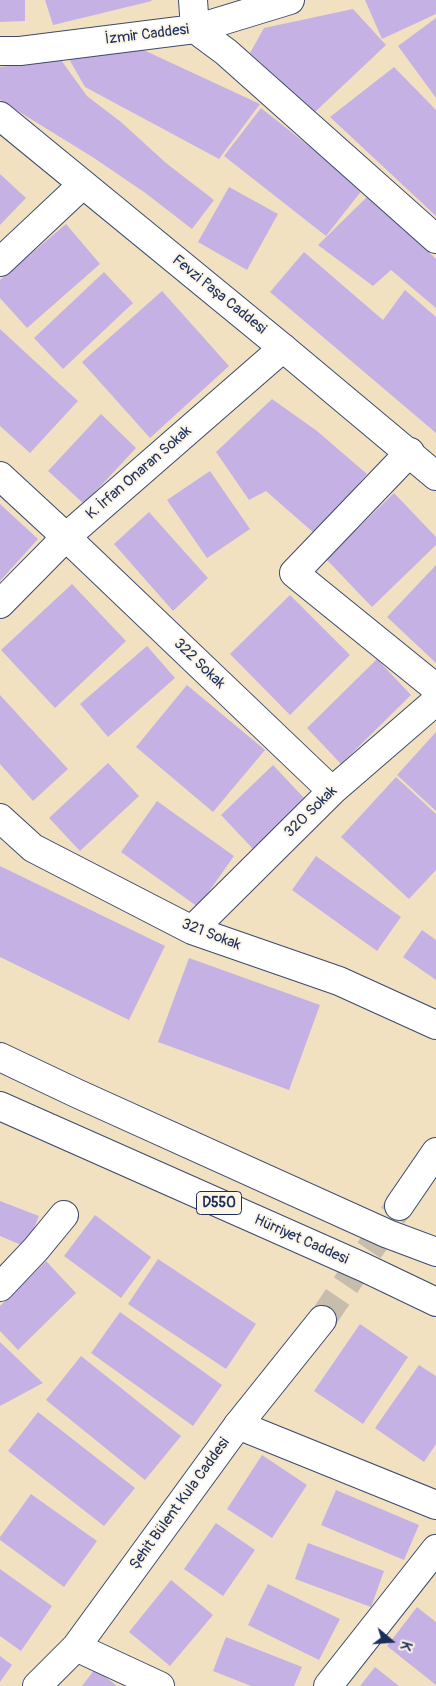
<!DOCTYPE html>
<html>
<head>
<meta charset="utf-8">
<style>
	body { margin:0 }
	#map { position:relative; width:436px; height:1686px; overflow:hidden; background:#f1e1c1; font-family:Pangolin,sans-serif }
	canvas { display:block }
	.north { position:absolute; left:366px; top:1616px; width:50px; height:50px; -webkit-text-stroke:4px #fcf5e5; paint-order:stroke; rotate:108deg; font-size:14px; font-weight:700; line-height:20px; text-align:center; color:#1b2f5e }
	.north::after { content:''; display:block; margin:auto; width:18px; height:22px; background:#1b2f5e; clip-path:polygon(50% 0,100% 100%,50% 72%,0 100%) }
</style>
</head>
<body>
<div id="map">
<canvas width="436" height="1686"></canvas>
<div class="north">K</div>
</div>
<script>
const c = document.querySelector('canvas').getContext('2d');
c.lineJoin = 'round';
function fill(path, color) { c.fillStyle = color; c.fill(path, 'evenodd'); }
const toPath = rows => new Path2D(rows.map(r => 'M' + r).join(''));
function stroke(path, color, width, dash) { c.strokeStyle = color; c.lineWidth = width; c.lineCap = dash ? 'butt' : 'round'; c.setLineDash(dash || []); c.stroke(path); }
function write(font, color, halo, rows, align = 'center') {
  c.font = font + ' Pangolin,sans-serif'; c.lineWidth = 4; c.setLineDash([]); c.textBaseline = 'middle'; c.strokeStyle = halo; c.fillStyle = color; for (const [text, x, y, turn = 0] of rows) {
    c.save(); c.translate(x, y); c.rotate((+turn || 0) * Math.PI / 180); c.textAlign = isNaN(turn) ? turn : align; if (halo) c.strokeText(text, 0, 0); c.fillText(text, 0, 0); c.restore();
  }
}
fill(toPath([
	[0,0,25,0,25,21,0,22],
	[45,0,151,0,152,1,53,25],
	[365,0,436,0,436,14,382,39],
	[353,9,386,45,315,112,250,53,264,28],
	[436,18,436,98,398,46],
	[137,47,260,104,219,159,85,87,69,59],
	[61,60,87,96,121,122,166,163,214,200,192,229,144,192,94,158,0,100,0,67],
	[394,67,436,110,436,216,330,117],
	[261,108,363,189,326,236,224,156],
	[0,174,26,198,0,225],
	[229,187,278,214,247,270,198,242],
	[369,195,436,259,436,308,391,270,373,286,318,245],
	[66,224,100,264,27,328,0,298,0,280],
	[304,252,383,320,405,290,436,317,436,433,270,292],
	[104,272,133,303,63,369,34,338],
	[162,291,229,366,150,438,82,362],
	[0,329,78,401,30,453,0,426],
	[272,399,317,431,367,474,315,534,266,491,249,500,216,452],
	[101,414,136,448,84,504,48,471],
	[210,471,250,529,207,558,167,500],
	[394,493,436,537,436,545,372,607,326,559],
	[0,504,38,539,0,581],
	[149,512,208,578,173,611,114,544],
	[436,565,436,663,387,617],
	[72,584,126,641,55,708,1,650],
	[290,595,350,655,290,715,230,654],
	[147,646,175,678,108,737,80,704],
	[377,659,411,695,341,764,307,728],
	[187,685,265,750,213,812,136,747],
	[0,695,68,769,33,801,0,764],
	[436,732,436,811,397,775],
	[108,763,139,796,80,851,49,818],
	[273,765,305,799,253,849,221,815],
	[396,777,436,814,436,870,409,899,341,837],
	[157,801,234,856,198,907,121,852],
	[316,856,401,917,377,951,292,890],
	[0,866,165,946,129,1020,0,957],
	[422,930,436,940,436,980,403,957],
	[189,958,320,1005,289,1090,158,1042],
	[0,1201,39,1216,26,1247,0,1236],
	[95,1215,151,1257,121,1298,64,1256],
	[158,1259,256,1324,226,1369,128,1304],
	[46,1261,76,1293,18,1350,0,1331,0,1306],
	[120,1312,222,1385,193,1426,91,1353],
	[360,1324,408,1357,363,1424,314,1391],
	[0,1342,43,1383,0,1406],
	[81,1356,181,1436,145,1480,46,1400],
	[419,1365,436,1376,436,1444,424,1462,375,1428],
	[38,1412,135,1488,104,1526,8,1451],
	[262,1455,307,1485,272,1538,227,1509],
	[336,1490,419,1525,404,1560,321,1525],
	[31,1494,97,1541,64,1587,0,1540,0,1537],
	[216,1523,255,1550,223,1596,184,1569],
	[308,1543,384,1571,371,1607,295,1579],
	[0,1569,52,1606,21,1651,0,1636],
	[171,1580,213,1615,170,1666,129,1632],
	[268,1584,340,1619,319,1660,248,1625],
	[417,1607,436,1622,436,1685,387,1646],
	[226,1637,302,1667,294,1686,251,1686,213,1671],
	[0,1656,12,1665,0,1682],
	[375,1667,399,1686,360,1686],
	[95,1669,117,1686,82,1686]
]), '#c6b1e5');
stroke(toPath([
	[322,1320,399,1206]
]), '#c6bdad', 28, [28, 14]);
const street = toPath([
	[193,0,195,29,226,52,436,239],
	[0,51,20,51,195,29,290,0],
	[0,262,82,185],
	[410,452,294,573,436,688],
	[0,476,66,537,332,791],
	[0,604,66,537,283,348],
	[0,818,33,848,192,930,339,981,436,1025],
	[192,930,332,791,436,701],
	[0,1287,36,1249,64,1215],
	[238,1425,436,1505],
	[328,1686,436,1549]
]);
const secondary = toPath([
	[0,116,283,348,436,476],
	[399,1206,436,1152],
	[76,1647,160,1686],
	[37,1686,76,1647,238,1425,322,1320]
]);
const highway = toPath([
	[0,1057,76,1093,388,1234,436,1252],
	[0,1106,363,1267,436,1302]
]);
stroke(street, '#3b4a6d', 30);
stroke(secondary, '#3b4a6d', 30);
stroke(highway, '#3b4a6d', 30);
stroke(street, '#fff', 28);
stroke(secondary, '#fff', 28);
stroke(highway, '#fff', 28);
for (const [x, y, w] of [
	[219,1203,45]
]) { const box = new Path2D(); box.roundRect(x - w / 2, y - 11.5, w, 23, 4); c.fillStyle = '#fcf5e5'; c.fill(box); stroke(box, '#1b2f5e', 1); }
write('bold 14px', '#1b2f5e', null, [
	["D550",219,1203]
]);
write('15px', '#1b2f5e', '#fcf5e5', [
	["İzmir Caddesi",147,35,-7],
	["Fevzi Paşa Caddesi",219,295,39],
	["K. İrfan Onaran Sokak",139,473,-41],
	["322 Sokak",199,664,44],
	["320 Sokak",311,812,-44],
	["321 Sokak",211,935,21],
	["Hürriyet Caddesi",301,1240,24],
	["Şehit Bülent Kula Caddesi",180,1504,-54]
]);
</script>
</body>
</html>
